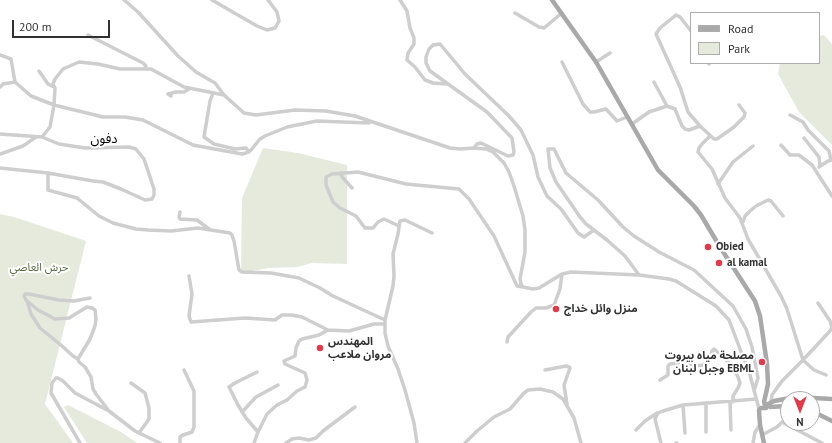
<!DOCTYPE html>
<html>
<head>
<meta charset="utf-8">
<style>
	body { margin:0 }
	#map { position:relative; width:832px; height:443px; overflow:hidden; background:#fff; font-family:"PT Sans",sans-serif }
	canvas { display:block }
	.legend { position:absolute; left:690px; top:12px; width:130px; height:52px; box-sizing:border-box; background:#fff; border:1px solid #adadad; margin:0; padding:5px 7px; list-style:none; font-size:12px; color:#313131 }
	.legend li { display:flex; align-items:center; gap:8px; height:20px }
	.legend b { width:20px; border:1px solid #adadad }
	.north { position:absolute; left:780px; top:391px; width:40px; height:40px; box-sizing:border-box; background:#fff; border:1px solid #adadad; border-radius:50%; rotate:180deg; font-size:11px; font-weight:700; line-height:16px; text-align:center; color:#313131 }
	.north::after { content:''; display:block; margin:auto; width:14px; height:18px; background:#e23a4b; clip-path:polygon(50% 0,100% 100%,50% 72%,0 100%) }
	.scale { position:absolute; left:12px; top:20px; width:98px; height:18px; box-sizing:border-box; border:2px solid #313131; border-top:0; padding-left:5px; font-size:12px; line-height:14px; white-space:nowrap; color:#313131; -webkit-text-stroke:3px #fff; paint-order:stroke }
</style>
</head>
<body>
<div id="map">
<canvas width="832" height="443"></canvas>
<ul class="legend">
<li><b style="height:5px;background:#a9a9a9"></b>Road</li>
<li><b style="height:11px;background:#e5eadd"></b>Park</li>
</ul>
<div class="north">N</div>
<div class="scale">200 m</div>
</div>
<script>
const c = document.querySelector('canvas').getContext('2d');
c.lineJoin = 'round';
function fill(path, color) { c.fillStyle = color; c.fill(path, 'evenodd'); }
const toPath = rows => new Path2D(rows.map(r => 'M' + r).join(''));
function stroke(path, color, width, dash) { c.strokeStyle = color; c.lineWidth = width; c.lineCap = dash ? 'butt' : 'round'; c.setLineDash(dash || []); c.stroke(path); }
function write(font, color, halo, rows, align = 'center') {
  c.font = font + ' "PT Sans","Noto Sans Arabic",sans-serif'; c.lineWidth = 4; c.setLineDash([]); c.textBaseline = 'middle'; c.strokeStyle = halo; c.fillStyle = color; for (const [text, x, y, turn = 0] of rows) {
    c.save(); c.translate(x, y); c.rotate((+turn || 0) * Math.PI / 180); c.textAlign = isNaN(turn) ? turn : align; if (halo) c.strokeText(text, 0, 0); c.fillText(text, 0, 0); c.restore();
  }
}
fill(toPath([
	[824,35,832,44,832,145,799,112,778,74,780,63,819,63,819,36],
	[263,148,298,153,347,165,347,264,312,263,297,267,269,268,241,273,242,198],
	[0,214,14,217,86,241,45,404,73,443,0,443],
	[68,405,121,432,137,443,87,443,64,407]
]), '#e5eadd');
stroke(toPath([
	[124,0,138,12,178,56,196,72,215,83,224,95,244,113,256,115,295,110,326,111,355,116,450,148,460,149,474,148,486,149,493,152,504,163,509,172,514,186,523,216,525,230,525,252,520,279,521,284,523,287,533,289,539,288,562,274,571,272,639,275,669,279,676,281,716,306,729,320,750,375,759,409],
	[212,0,257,26,267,30,275,28,279,21,277,12,268,0],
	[400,0,407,11,410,28,414,38,414,44,408,53,407,60,415,67,425,80,433,83,447,84],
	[515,13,539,27,544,28,562,13],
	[691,31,680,17,676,15,660,28,656,34,680,87,688,112,700,126],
	[88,35,143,63,146,66,145,68],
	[0,55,11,59,15,82],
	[562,62,583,104,590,112,594,112,606,109,617,121,627,117],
	[596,62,610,53],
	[708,63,709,64],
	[39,71,48,84,54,87],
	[654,82,667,106],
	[0,87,3,84,15,82,31,96,54,105,103,117,125,117,143,120,193,145,242,154,246,153,251,150,260,139,265,136,287,127,317,121,369,123],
	[213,93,210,101,204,137,214,144,235,149,246,148,249,152],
	[171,96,168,94,176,92,184,92,189,89],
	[790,115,803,122,808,130,829,151,831,160],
	[632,124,649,112,667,106,675,109,682,126,685,129,689,130,700,126,714,139,717,139,734,127,744,117,745,113,739,105],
	[0,134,42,137,59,144,85,148,129,147,136,149,144,159,154,189,154,195,152,199,145,200,121,189,103,182,93,181,48,173,0,168],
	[710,136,702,144,699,148,698,152,712,169,725,198,740,218,748,239,781,296,787,309,803,360,814,370,826,375],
	[42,137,50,127,54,105,55,88,53,84,55,79,63,69,79,62,98,64,120,69,151,69,184,87,224,95],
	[804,138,819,157,820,166],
	[781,145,790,155,799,155,812,165,832,196],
	[474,148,477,144,481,143,508,156,513,155,514,152,512,138,487,112,430,71,426,63,426,57,429,49,433,45,440,44,465,74,509,116,521,130,533,155,538,177,547,196,561,209,578,233,584,237,594,230],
	[0,154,23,146,36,137],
	[819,167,828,161,832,160],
	[48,173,48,190,77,198,99,216,113,223,136,229,148,230,171,231,198,228,230,233,232,235,234,241,239,270,242,272,271,273,299,278,320,288,333,296,385,320],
	[341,173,342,177,352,188],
	[718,184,733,162,753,146],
	[180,212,179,217,180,219,197,220,209,229],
	[743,222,745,216,750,211,756,206,768,200,771,201,783,216],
	[399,226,384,219,378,222,373,228,365,228,356,216,340,208,333,202,326,185,326,177,332,174,358,172,406,184,459,189,469,199,494,236,517,286,523,287],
	[639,275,625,256,607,240,586,224,580,217,556,182,550,168,548,149,554,149,566,173,598,200,623,227,634,236,659,252,694,270,733,306,746,329,752,347,758,378,754,391],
	[189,276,192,294,189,316,191,322,245,318,275,320,282,315,292,315,302,317,328,330],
	[90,298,74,301,59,300,29,294,25,294,24,296,26,300,38,310,55,319,69,318,87,307,92,308,95,310,96,319,95,326,90,339,78,359,79,362,85,367,91,377,93,389,96,394,109,411],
	[27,301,31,314,40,328,62,346,73,356,78,359],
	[818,303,830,321,832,327],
	[507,342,508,337,531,312,536,308,546,308,554,305,560,289,562,274],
	[545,370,566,366,569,367,570,368,564,385,567,404],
	[257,372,235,383,229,387,238,405,246,418,258,432],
	[660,380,668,375,668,366,670,364,684,362,695,366,703,365,711,358,712,351,714,349,722,356,732,366,738,377,740,383,738,388,733,396,733,402],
	[131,383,145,393,149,408,149,419,139,433],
	[730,402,731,430],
	[771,402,772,395,782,381,803,360,830,331,832,327],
	[706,403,706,432],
	[683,405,685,433],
	[242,412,256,397,278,385],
	[636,430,645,421,657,413],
	[762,435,777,427,782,422,822,443],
	[80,443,51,393,52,383,56,378,58,378,63,381,75,393,109,411,135,431,160,443],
	[180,443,180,437,183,435,192,432,194,427,194,391,184,370],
	[254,443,258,432,267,414,277,405,287,400,297,391,305,387,307,380,305,373,285,364,284,361,295,356,296,348,299,341,302,339,319,335,328,330,349,331,374,324,385,324],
	[286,443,292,439,299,438,309,440,316,438,323,431,355,407],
	[417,443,414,423,405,390,398,369,388,346,385,333,385,320,393,286,394,276,393,254,398,234,400,221,405,220,432,233],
	[465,443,477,431,494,417,510,409,524,393,528,390,540,389,553,392,563,399,574,418,581,443],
	[661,443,655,419,658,413,663,411,683,405,756,399],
	[676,443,677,443],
	[753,443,755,432,760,425]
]), '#cecece', 3.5);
stroke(toPath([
	[552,0,596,62,658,170,694,206,701,215,720,247,755,301,760,316,767,364,768,384,764,402,765,405],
	[768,404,774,401,796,397,832,399],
	[770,407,788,406],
	[812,411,832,421],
	[764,443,760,425,759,410,761,408,766,408]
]), '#a9a9a9', 4.5);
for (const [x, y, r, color] of [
	[708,247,4,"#e23a4b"],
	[719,263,4,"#e23a4b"],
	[556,309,4,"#e23a4b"],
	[320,348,4,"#e23a4b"],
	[762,362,4,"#e23a4b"]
]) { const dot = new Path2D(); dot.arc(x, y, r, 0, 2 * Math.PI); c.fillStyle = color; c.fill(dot); stroke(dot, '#fff', 1.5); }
write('bold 11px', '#313131', '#fff', [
	["Obied",716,247],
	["al kamal",727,263],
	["منزل وائل خداج",564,309],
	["المهندس",328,342],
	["مروان ملاعب",328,355],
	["مصلحة مياه بيروت",754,356,"right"],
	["وجبل لبنان EBML",754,369,"right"]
], 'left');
write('11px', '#566d3f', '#fff', [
	["حرش العاصي",39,268]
]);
write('13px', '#000', '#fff', [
	["دفون",104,139]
]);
</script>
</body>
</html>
